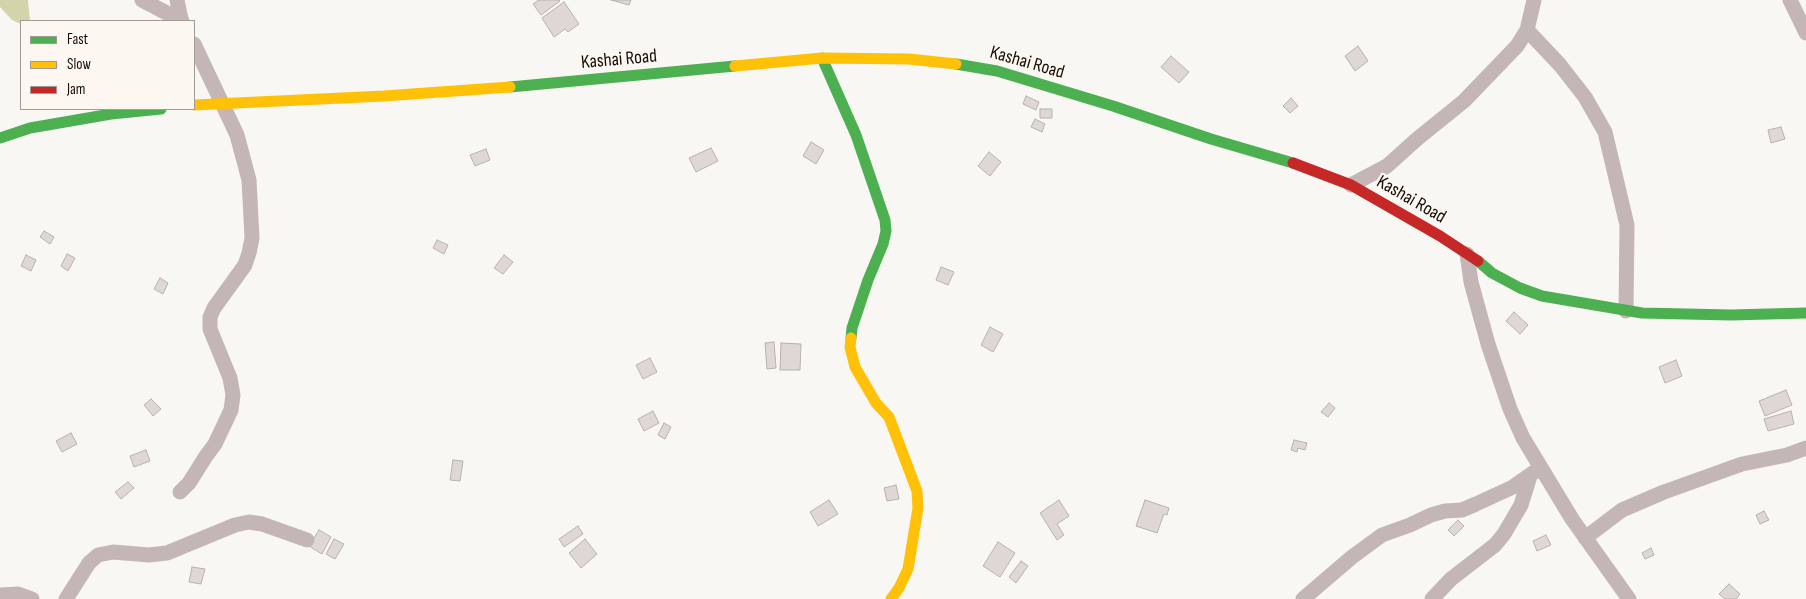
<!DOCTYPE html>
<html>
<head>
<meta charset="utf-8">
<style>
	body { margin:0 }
	#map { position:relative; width:1806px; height:599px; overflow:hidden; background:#f9f7f4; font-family:"Sofia Sans Condensed",sans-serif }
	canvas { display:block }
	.legend { position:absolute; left:20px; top:20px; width:175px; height:90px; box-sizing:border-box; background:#fcf7f1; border:1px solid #a09a93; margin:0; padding:6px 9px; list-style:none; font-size:15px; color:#150e05 }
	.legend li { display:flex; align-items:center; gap:10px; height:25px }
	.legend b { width:25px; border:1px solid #a09a93 }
</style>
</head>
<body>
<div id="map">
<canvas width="1806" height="599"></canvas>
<ul class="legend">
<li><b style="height:6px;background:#4caf50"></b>Fast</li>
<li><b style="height:6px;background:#ffc107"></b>Slow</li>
<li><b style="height:6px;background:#c62828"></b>Jam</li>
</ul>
</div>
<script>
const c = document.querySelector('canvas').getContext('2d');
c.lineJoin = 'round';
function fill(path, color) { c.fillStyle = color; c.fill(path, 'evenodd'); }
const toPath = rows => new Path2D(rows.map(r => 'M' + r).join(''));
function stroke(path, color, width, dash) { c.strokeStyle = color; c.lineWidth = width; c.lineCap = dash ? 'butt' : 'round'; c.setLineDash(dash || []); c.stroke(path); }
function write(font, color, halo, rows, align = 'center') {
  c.font = font + ' "Sofia Sans Condensed",sans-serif'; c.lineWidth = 4.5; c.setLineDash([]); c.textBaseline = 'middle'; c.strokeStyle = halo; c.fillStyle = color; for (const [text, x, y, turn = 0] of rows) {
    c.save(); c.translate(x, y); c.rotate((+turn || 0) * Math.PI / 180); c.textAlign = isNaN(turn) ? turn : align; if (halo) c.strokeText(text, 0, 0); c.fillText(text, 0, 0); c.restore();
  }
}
fill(toPath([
	[0,0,28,0,30,21,21,21,21,24,12,20,0,7]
]), '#d3d4ac');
const building = toPath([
	[539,0,559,0,560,1,541,15,533,4,539,0],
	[611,0,631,0,629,5,611,0],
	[564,2,579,24,568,32,565,29,554,37,542,18,564,2],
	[1358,46,1368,61,1355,71,1345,56,1358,46],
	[1171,56,1189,72,1179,83,1161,67,1171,56],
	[1026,96,1039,102,1036,110,1023,104,1026,96],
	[1291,98,1298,106,1290,113,1283,106,1291,98],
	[1040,109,1052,109,1052,118,1040,118,1040,109],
	[1035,119,1045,124,1042,132,1031,127,1035,119],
	[1781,127,1785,139,1771,143,1768,130,1781,127],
	[811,142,824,150,816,164,803,156,811,142],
	[711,148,718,161,696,172,689,158,711,148],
	[486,149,490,160,475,166,470,155,486,149],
	[989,152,1001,162,990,176,978,166,989,152],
	[44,231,54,237,50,244,40,237,44,231],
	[437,240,448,245,444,254,433,248,437,240],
	[67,254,75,258,68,271,61,266,67,254],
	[26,255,36,260,31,271,21,266,26,255],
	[504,255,513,262,503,274,494,268,504,255],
	[941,267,954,272,948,285,936,280,941,267],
	[160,278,168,283,163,294,154,289,160,278],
	[1514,312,1528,325,1520,334,1506,321,1514,312],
	[990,327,1003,334,993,352,981,345,990,327],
	[774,342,776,368,767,369,765,343,774,342],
	[781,343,801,344,800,370,780,370,781,343],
	[650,358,657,372,643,379,636,365,650,358],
	[1676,360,1682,376,1665,383,1659,367,1676,360],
	[1786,390,1792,405,1765,416,1759,401,1786,390],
	[151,399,161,409,153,416,144,405,151,399],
	[1329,403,1335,408,1328,417,1321,412,1329,403],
	[653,411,659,423,644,431,638,419,653,411],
	[1791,411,1794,424,1768,431,1764,419,1791,411],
	[664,423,671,427,665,439,658,435,664,423],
	[71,433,77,444,62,452,56,441,71,433],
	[1294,440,1307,443,1305,450,1298,448,1297,452,1291,450,1294,440],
	[146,450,150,461,134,467,130,456,146,450],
	[453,460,463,461,460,481,450,480,453,460],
	[128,482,134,488,121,499,115,492,128,482],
	[896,485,899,499,887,501,884,488,896,485],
	[829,500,838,514,818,526,810,512,829,500],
	[1059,500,1069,516,1057,524,1064,535,1057,540,1040,513,1059,500],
	[1145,500,1169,508,1167,515,1164,514,1157,533,1136,526,1145,500],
	[1764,511,1769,520,1760,524,1756,515,1764,511],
	[1458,520,1464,526,1454,536,1448,530,1458,520],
	[578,526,583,534,564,547,559,539,578,526],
	[319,530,331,537,322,554,309,546,319,530],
	[1546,535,1551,545,1537,551,1533,541,1546,535],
	[334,539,344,544,335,559,326,554,334,539],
	[585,539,597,554,581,568,569,553,585,539],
	[998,542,1015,553,1000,577,983,566,998,542],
	[1651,548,1654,555,1645,559,1642,553,1651,548],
	[1021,561,1028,566,1016,583,1009,577,1021,561],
	[192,567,205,569,201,584,189,582,192,567],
	[1729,584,1740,594,1736,599,1725,599,1719,594,1729,584]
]);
fill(building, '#dfd7d3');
stroke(building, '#b8b1ad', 1);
stroke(toPath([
	[142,0,182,21],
	[177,0,181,19],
	[1790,0,1806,33],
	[1527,30,1560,65,1585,97,1605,132,1627,225,1626,311],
	[1351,185,1387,166,1417,139,1464,101,1517,46,1527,30,1534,0],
	[1467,254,1471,282,1488,344,1510,409,1523,438,1572,519,1629,599],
	[180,492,189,483,206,456,215,444,231,410,233,395,230,378,210,329,210,317,214,308,245,265,249,253,252,238,249,180,237,135,194,44],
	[1585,538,1622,510,1664,492,1742,464,1787,455,1806,448],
	[0,595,18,594,32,599],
	[66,599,89,563,98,555,113,552,149,555,167,553,235,525,249,522,262,524,307,540],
	[1303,599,1352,557,1382,535,1410,525,1431,515,1445,511,1462,510,1476,504,1513,487,1540,468],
	[1432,599,1451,579,1495,545,1504,534,1521,505,1530,476]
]), '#c4b6b7', 15);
stroke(toPath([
	[822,58,856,135,885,220,886,231,883,244,868,280,852,328,851,338],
	[956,64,997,71,1113,106,1211,139,1293,163],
	[510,87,735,66],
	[0,138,30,128,111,114,161,109],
	[1478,261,1492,273,1520,288,1542,296,1642,313,1731,315,1806,313]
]), '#4caf50', 11);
stroke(toPath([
	[735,66,822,58,909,59,956,64],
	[194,105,384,96,510,87],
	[851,338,850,347,855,367,876,403,889,417,917,491,918,508,908,569,899,588,891,599]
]), '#ffc107', 11);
stroke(toPath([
	[1293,163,1351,185,1440,236,1478,261]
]), '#c62828', 11);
write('19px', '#150e05', '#fcf7f1', [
	["Kashai Road",619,60,-5],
	["Kashai Road",1027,63,16],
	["Kashai Road",1411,200,30]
]);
</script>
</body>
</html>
